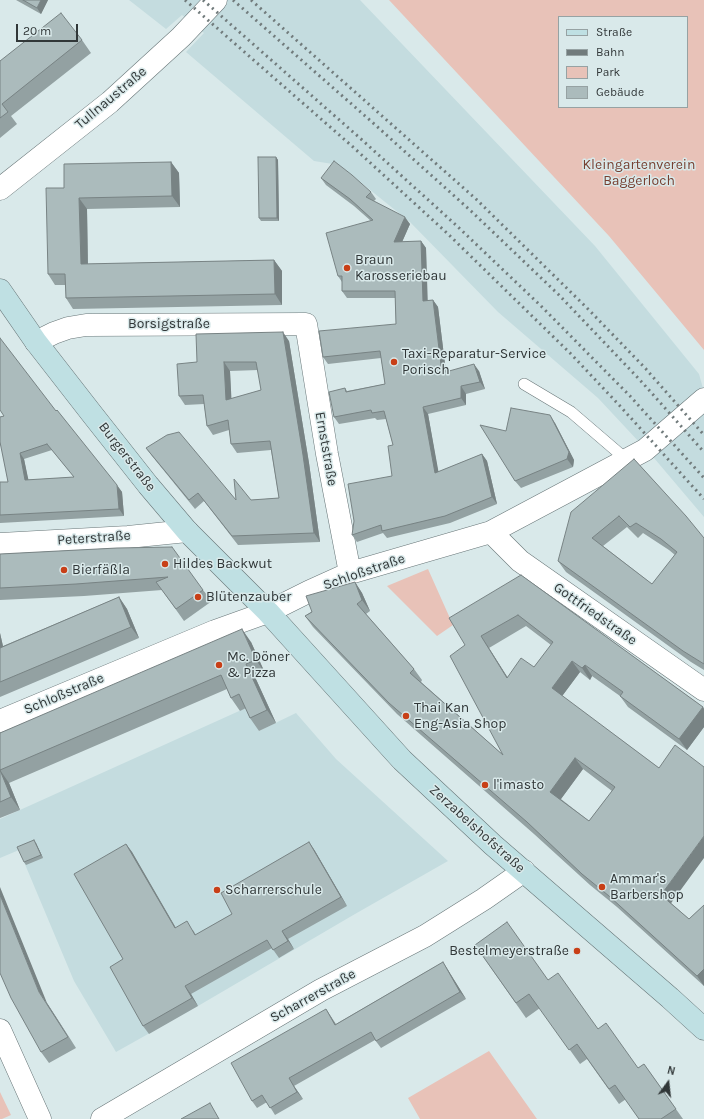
<!DOCTYPE html>
<html>
<head>
<meta charset="utf-8">
<style>
	body { margin:0 }
	#map { position:relative; width:704px; height:1119px; overflow:hidden; background:#d9e9ea; font-family:Karla,sans-serif }
	canvas { display:block }
	.legend { position:absolute; left:558px; top:16px; width:130px; height:92px; box-sizing:border-box; background:#d9e9ea; border:1px solid #96a2a3; margin:0; padding:5px 7px; list-style:none; font-size:12px; color:#313738 }
	.legend li { display:flex; align-items:center; gap:8px; height:20px }
	.legend b { width:20px; border:1px solid #96a2a3 }
	.north { position:absolute; left:648px; top:1063px; width:40px; height:40px; -webkit-text-stroke:3px #d9e9ea; paint-order:stroke; rotate:15deg; font-size:11px; font-weight:700; line-height:16px; text-align:center; color:#313738 }
	.north::after { content:''; display:block; margin:auto; width:14px; height:18px; background:#313738; clip-path:polygon(50% 0,100% 100%,50% 72%,0 100%) }
	.scale { position:absolute; left:16px; top:24px; width:62px; height:18px; box-sizing:border-box; border:2px solid #313738; border-top:0; padding-left:5px; font-size:12px; line-height:14px; white-space:nowrap; color:#313738; -webkit-text-stroke:3px #d9e9ea; paint-order:stroke }
</style>
</head>
<body>
<div id="map">
<canvas width="704" height="1119"></canvas>
<ul class="legend">
<li><b style="height:5px;background:#bfe0e3"></b>Straße</li>
<li><b style="height:5px;background:#717b7c"></b>Bahn</li>
<li><b style="height:11px;background:#e8c2b8"></b>Park</li>
<li><b style="height:11px;background:#abbbbc"></b>Gebäude</li>
</ul>
<div class="north">N</div>
<div class="scale">20 m</div>
</div>
<script>
const c = document.querySelector('canvas').getContext('2d');
c.lineJoin = 'round';
function fill(path, color) { c.fillStyle = color; c.fill(path, 'evenodd'); }
const toPath = rows => new Path2D(rows.map(r => 'M' + r).join(''));
function stroke(path, color, width, dash) { c.strokeStyle = color; c.lineWidth = width; c.lineCap = dash ? 'butt' : 'round'; c.setLineDash(dash || []); c.stroke(path); }
function write(font, color, halo, rows, align = 'center') {
  c.font = font + ' Karla,sans-serif'; c.lineWidth = 3; c.setLineDash([]); c.textBaseline = 'middle'; c.strokeStyle = halo; c.fillStyle = color; for (const [text, x, y, turn = 0] of rows) {
    c.save(); c.translate(x, y); c.rotate((+turn || 0) * Math.PI / 180); c.textAlign = isNaN(turn) ? turn : align; if (halo) c.strokeText(text, 0, 0); c.fillText(text, 0, 0); c.restore();
  }
}
fill(toPath([
	[129,0,360,0,595,246,699,374,704,392,704,517,654,458,598,398,498,312,410,222,339,165,314,161,186,52,204,33,182,15,166,29],
	[248,707,259,731,296,713,336,759,448,861,355,914,198,1006,116,1052,74,981,19,850,0,858,0,819]
]), '#c4dcdf');
fill(toPath([
	[389,0,704,0,704,350,609,236],
	[559,17,687,17,687,107,559,107],
	[428,569,453,625,437,636,387,586],
	[489,1051,537,1119,420,1119,408,1098],
	[0,1092,11,1115,2,1119,0,1119]
]), '#e8c2b8');
const lane = toPath([
	[524,384,571,412,627,460]
]);
const street = toPath([
	[0,189,110,102,181,37,216,0],
	[36,342,54,333,68,328,86,325,306,324,327,454,350,573],
	[491,532,520,561,704,690],
	[0,544,128,537,187,531],
	[0,721,215,631,268,612,308,592,350,573,491,532,645,450,704,399],
	[0,1030,40,1119],
	[102,1119,321,990,425,936,484,899,524,871]
]);
const secondary = toPath([
	[0,290,36,342,92,414,148,485,187,531,268,612,402,760,493,845,670,998,704,1029]
]);
stroke(lane, '#687678', 12);
stroke(street, '#687678', 23);
stroke(secondary, '#687678', 23);
stroke(lane, '#fff', 11);
stroke(street, '#fff', 22);
stroke(secondary, '#bfe0e3', 22);
stroke(toPath([
	[185,0,353,147,448,234,571,354,620,406,704,499],
	[203,0,361,139,457,226,541,306,630,396,704,478],
	[233,0,372,122,471,211,559,295,640,380,704,452],
	[251,0,476,199,588,309,646,369,704,435]
]), '#717b7c', 3, [2, 4]);
fill(toPath([
	[16,0,48,0,41,14],
	[82,40,91,53,11,116,17,124,0,138,0,61],
	[276,157,278,160,279,221,261,221,259,218],
	[171,162,179,173,180,207,87,209,88,264,274,260,282,271,282,305,73,309,66,298,65,285,55,285,48,274,64,188],
	[321,178,371,192,376,199,374,201,410,224,402,242,421,241,426,248,427,301,433,300,438,307,446,372,479,371,485,389,466,394,466,405,428,414,438,472,482,454,487,461,497,504,450,523,387,538,383,533,357,542,352,535,392,476,393,445,386,419,377,420,375,418,339,424,334,417,345,388,347,391,385,384,381,358,328,364,323,357,396,324,395,298,347,298,342,291,342,282,338,276,371,221,354,206,326,185],
	[289,341,309,463,320,542,238,545,204,501,195,509,152,456,146,448,236,500,251,500,279,498,271,450,237,453,231,444,229,430,213,435,207,426,204,404,185,405,179,396,197,362],
	[258,370,261,390,231,399,230,371],
	[56,411,122,492,124,516,0,523,0,482,8,482,1,445,0,446,0,417,4,416],
	[52,450,74,477,28,480,24,459],
	[555,423,574,460,573,467,521,488,515,481,506,431],
	[634,459,704,538,704,670,691,662,566,572,558,561],
	[627,527,638,538,643,533,669,550,675,555,652,584,603,546],
	[117,548,203,590,212,601,184,621,162,590,84,596,0,600,0,554],
	[521,575,703,707,704,709,704,727,687,750,628,707,620,696,592,676,590,680,580,672,562,696,659,768,671,903,689,919,704,905,704,986,617,907,590,885,534,834,397,714,313,627,305,616,355,582,362,593,370,611,366,614,414,669,422,680,421,682,503,755,465,645],
	[526,626,551,645,534,667,507,677,489,648],
	[583,769,612,791,589,821,561,799],
	[119,597,127,609,139,638,0,697,0,633,3,646],
	[251,642,265,673,255,677,276,723,259,731,250,718,246,708,240,711,231,698,227,689,9,783,20,810,0,818,0,733],
	[309,842,315,851,347,906,288,939,294,949,279,958,272,948,191,994,198,1006,149,1034,143,1026,123,959,126,844,132,852,176,928,193,930,196,935,232,914],
	[36,843,43,858,26,865,24,862],
	[475,945,548,980,638,1068,644,1064,683,1119,639,1119,626,1099,619,1104,587,1059,580,1064,540,1008,526,1018],
	[443,962,448,970,466,999,381,1048,375,1040,294,1086,303,1099,275,1115,267,1102,257,1108,252,1101,326,1009,336,1024],
	[47,1003,76,1048,49,1063,41,1052]
]), '#93a1a2');
fill(toPath([
	[41,0,48,0,41,14,37,8],
	[276,157,278,160,279,221,277,218],
	[171,162,179,173,180,207,172,196],
	[79,198,87,209,88,275,81,264],
	[405,217,410,224,399,249,394,242],
	[421,241,426,248,428,308,423,301],
	[274,260,282,271,282,305,275,294],
	[433,300,438,307,447,380,442,373],
	[283,332,289,341,309,463,320,542,314,533],
	[224,362,230,371,232,409,226,400],
	[474,364,479,371,485,389,480,382],
	[461,386,466,394,466,405,461,398],
	[423,407,428,414,440,480,435,473],
	[550,415,555,423,574,460,573,467,567,459],
	[20,453,24,459,30,487,25,480],
	[482,454,487,461,497,504,492,497],
	[117,485,122,492,124,516,119,509],
	[355,582,362,593,370,611,362,600],
	[119,597,127,609,139,638,131,627],
	[242,629,251,642,265,673,256,660],
	[0,633,6,660,0,651],
	[481,636,489,648,515,689,507,678],
	[572,661,580,672,560,699,552,688],
	[246,664,255,677,276,723,267,710],
	[585,665,592,676,590,680,582,668],
	[703,707,704,709,704,727,687,750,679,739],
	[575,758,583,769,558,803,550,792],
	[0,770,9,783,20,810,11,797],
	[704,836,704,858,669,906,661,895],
	[34,840,36,843,43,858,41,855],
	[309,842,315,851,347,906,341,897],
	[126,844,132,852,181,937,175,928],
	[0,887,47,1003,76,1048,39,992,0,895],
	[282,931,288,939,294,949,288,941],
	[443,962,448,970,466,999,460,992],
	[704,969,704,986,697,976],
	[185,986,191,994,198,1006,192,998],
	[326,1009,331,1017,340,1032,335,1025],
	[289,1078,294,1086,303,1099,297,1092]
]), '#788384');
const building = toPath([
	[23,0,41,0,37,8,23,0],
	[61,13,82,40,2,104,8,112,0,118,0,61,61,13],
	[258,157,276,157,277,218,259,218,258,157],
	[334,161,352,175,371,192,366,197,405,217,394,242,421,241,423,301,433,300,442,373,474,364,480,382,461,386,461,398,423,407,435,473,482,454,492,497,445,516,382,531,381,525,352,535,354,521,348,484,392,476,388,446,393,445,384,411,372,413,371,410,334,417,329,392,345,388,346,392,385,384,380,351,323,357,319,331,396,324,395,291,342,291,342,276,338,276,326,233,373,220,350,199,321,178,334,161],
	[171,162,172,196,79,198,81,264,274,260,275,294,66,298,65,274,48,274,46,188,64,188,64,164,171,162],
	[283,332,303,455,314,533,232,536,198,493,189,500,146,448,167,435,179,432,236,500,234,479,251,500,279,498,270,441,231,444,228,420,207,426,203,395,179,396,177,364,197,362,196,334,283,332],
	[224,362,256,362,261,390,226,400,224,362],
	[0,338,56,411,57,410,117,485,119,509,0,515,0,482,8,482,0,442,0,417,4,416,0,410,0,338],
	[47,444,74,477,25,480,20,453,47,444],
	[511,408,550,415,569,452,567,459,515,481,480,425,506,431,511,408],
	[634,459,686,516,704,538,704,664,683,651,558,561,571,512,634,459],
	[619,516,630,527,636,523,661,539,677,552,652,584,592,538,619,516],
	[172,547,203,590,176,609,156,582,168,577,76,584,0,588,0,554,117,548,172,547],
	[521,575,703,707,679,739,620,696,623,692,585,665,582,668,572,661,552,688,659,768,675,745,704,767,704,836,661,895,689,919,704,905,704,969,697,976,609,896,582,874,527,822,389,703,305,616,312,612,306,596,355,582,362,600,357,604,414,669,410,673,503,755,450,656,465,645,449,618,521,575],
	[518,615,553,642,534,667,521,658,507,678,481,636,518,615],
	[575,758,615,787,589,821,550,792,575,758],
	[119,597,131,627,0,682,0,648,119,597],
	[242,629,256,660,246,664,267,710,250,718,239,694,231,698,221,675,0,770,0,733,242,629],
	[0,770,11,797,0,802,0,770],
	[34,840,41,855,24,862,17,847,34,840],
	[309,842,341,897,282,931,288,941,273,950,267,940,185,986,192,998,143,1026,110,967,123,959,74,874,126,844,175,928,187,921,195,935,232,914,221,893,309,842],
	[0,895,39,992,68,1037,41,1052,11,998,0,973,0,895],
	[507,922,548,980,558,973,598,1029,606,1023,638,1068,644,1064,676,1109,661,1119,639,1119,615,1085,609,1089,577,1044,569,1050,529,994,516,1003,475,945,507,922],
	[443,962,460,992,376,1041,371,1032,289,1078,297,1092,270,1108,262,1095,252,1101,231,1063,326,1009,335,1025,443,962],
	[210,1103,219,1119,181,1119,210,1103]
]);
fill(building, '#abbbbc');
stroke(building, '#788384', 1);
for (const [x, y, r, color] of [
	[347,268,4,"#c83f17"],
	[394,362,4,"#c83f17"],
	[165,564,4,"#c83f17"],
	[64,570,4,"#c83f17"],
	[198,597,4,"#c83f17"],
	[219,665,4,"#c83f17"],
	[406,716,4,"#c83f17"],
	[485,785,4,"#c83f17"],
	[602,887,4,"#c83f17"],
	[217,890,4,"#c83f17"],
	[577,951,4,"#c83f17"]
]) { const dot = new Path2D(); dot.arc(x, y, r, 0, 2 * Math.PI); c.fillStyle = color; c.fill(dot); stroke(dot, '#d9e9ea', 1.5); }
write('14px', '#313738', '#d9e9ea', [
	["Tullnaustraße",111,98,-40],
	["Borsigstraße",169,324],
	["Ernststraße",326,449,80],
	["Burgerstraße",127,457,52],
	["Peterstraße",94,538,-4],
	["Schloßstraße",364,572,-19],
	["Gottfriedstraße",595,614,35],
	["Schloßstraße",64,694,-23],
	["Zerzabelshofstraße",477,829,42],
	["Scharrerstraße",313,996,-29]
]);
write('14px', '#773f30', '#d9e9ea', [
	["Kleingartenverein",639,165],
	["Baggerloch",639,181]
]);
write('14px', '#313738', '#d9e9ea', [
	["Braun",355,260],
	["Karosseriebau",355,276],
	["Taxi-Reparatur-Service",402,354],
	["Porisch",402,370],
	["Hildes Backwut",173,564],
	["Bierfäßla",72,570],
	["Blütenzauber",206,597],
	["Mc. Döner",227,657],
	["& Pizza",227,673],
	["Thai Kan",414,708],
	["Eng-Asia Shop",414,724],
	["l'imasto",493,785],
	["Ammar's",610,879],
	["Barbershop",610,895],
	["Scharrerschule",225,890],
	["Bestelmeyerstraße",569,951,"right"]
], 'left');
</script>
</body>
</html>
